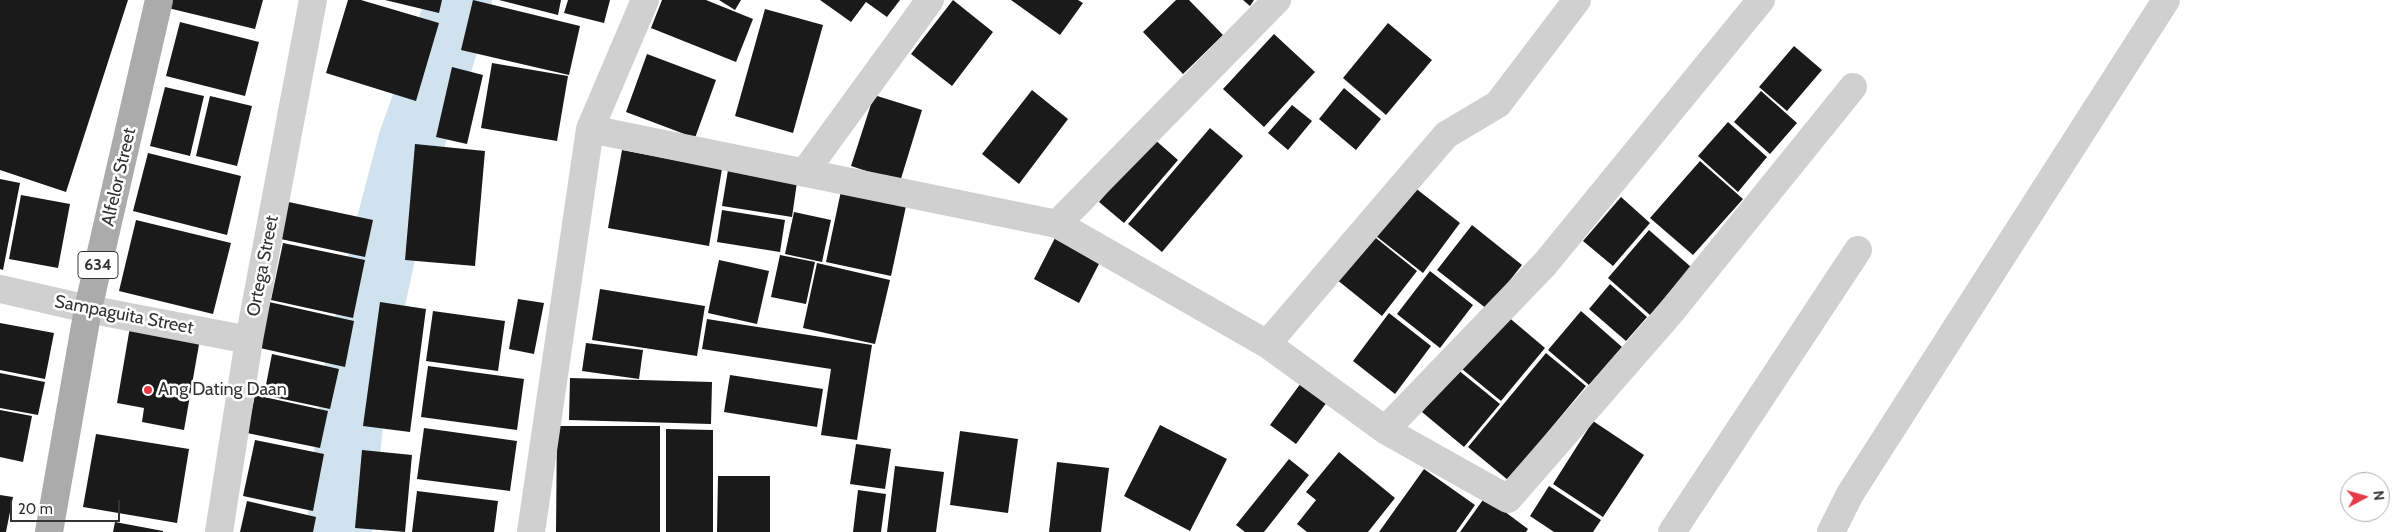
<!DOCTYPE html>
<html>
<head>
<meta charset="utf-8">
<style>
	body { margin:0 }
	#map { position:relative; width:2400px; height:532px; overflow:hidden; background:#fff; font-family:Cabin,sans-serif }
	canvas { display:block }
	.north { position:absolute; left:2340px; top:472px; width:50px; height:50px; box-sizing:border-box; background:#fff; border:1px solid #adadad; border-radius:50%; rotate:84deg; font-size:14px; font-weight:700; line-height:20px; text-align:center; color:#333 }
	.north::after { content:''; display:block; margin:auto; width:18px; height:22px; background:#e63946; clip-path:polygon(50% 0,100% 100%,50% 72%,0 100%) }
	.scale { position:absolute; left:10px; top:500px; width:110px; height:22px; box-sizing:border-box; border:2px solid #333; border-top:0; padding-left:6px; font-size:15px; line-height:18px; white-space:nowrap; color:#333; -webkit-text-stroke:4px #fff; paint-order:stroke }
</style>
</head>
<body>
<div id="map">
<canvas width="2400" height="532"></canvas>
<div class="north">N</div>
<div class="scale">20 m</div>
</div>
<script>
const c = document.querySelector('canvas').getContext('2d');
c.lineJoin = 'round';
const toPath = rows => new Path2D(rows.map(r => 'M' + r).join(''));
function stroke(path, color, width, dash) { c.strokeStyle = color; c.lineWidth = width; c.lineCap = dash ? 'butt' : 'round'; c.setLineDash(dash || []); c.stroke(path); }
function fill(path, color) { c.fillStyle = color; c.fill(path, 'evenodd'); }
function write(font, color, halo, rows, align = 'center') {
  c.font = font + ' Cabin,sans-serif'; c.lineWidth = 5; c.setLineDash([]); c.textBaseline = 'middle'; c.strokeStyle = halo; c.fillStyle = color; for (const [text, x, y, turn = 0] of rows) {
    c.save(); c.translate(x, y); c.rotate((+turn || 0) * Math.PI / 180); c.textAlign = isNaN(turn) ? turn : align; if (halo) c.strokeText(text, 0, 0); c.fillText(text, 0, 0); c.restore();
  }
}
stroke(toPath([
	[339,532,354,386,387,233,411,142,439,64,459,0]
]), '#cfe2ee', 66);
fill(toPath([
	[0,0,128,0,66,192,0,170],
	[170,0,263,0,255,29,168,8],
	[348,0,361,0,439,23,416,101,326,73],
	[385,0,442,0,439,13],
	[473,0,580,26,569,75,461,50],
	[499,0,561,0,558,15],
	[568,0,610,0,604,23,564,13],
	[662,0,706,0,753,19,736,62,651,28],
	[719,0,741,0,735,10],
	[820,0,900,0,887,17,866,2,851,22],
	[953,0,993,32,952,86,911,54],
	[1011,0,1078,0,1083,3,1060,35],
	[1176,0,1189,0,1223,35,1183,74,1143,32],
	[1243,0,1254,0,1250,6],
	[765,9,823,25,793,133,735,116],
	[180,22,259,42,245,96,166,76],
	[1388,23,1432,60,1386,115,1343,78],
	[1274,34,1315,72,1264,127,1223,89],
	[1794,46,1822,70,1787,111,1759,87],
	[647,54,716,80,695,138,626,112],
	[492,63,568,76,557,141,481,128],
	[452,67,483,75,467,144,436,137],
	[165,87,204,96,190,156,150,146],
	[1344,88,1381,119,1356,150,1319,119],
	[1032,90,1068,119,1019,184,982,154],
	[1761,91,1797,123,1770,154,1734,122],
	[874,95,922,110,900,182,851,166],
	[210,96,252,106,237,166,196,156],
	[1292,105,1312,121,1288,150,1268,133],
	[1728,122,1767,157,1738,192,1698,156],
	[1210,128,1243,156,1162,252,1128,224],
	[1153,138,1178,160,1124,223,1099,202],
	[415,144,485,151,475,266,405,260],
	[622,150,722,169,709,246,608,228],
	[148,153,241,176,227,235,133,211],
	[1700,161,1743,199,1693,255,1650,218],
	[728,170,797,182,792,217,722,206],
	[0,179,20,183,3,270,0,269],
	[1414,187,1460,223,1423,273,1376,236],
	[841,191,906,206,891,276,826,262],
	[21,195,70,204,58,268,9,259],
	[1621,197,1650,223,1613,266,1583,241],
	[284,201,373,220,365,257,276,238],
	[722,210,785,220,780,252,717,242],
	[794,212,831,220,822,262,785,254],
	[136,220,231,243,213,314,119,291],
	[1472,225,1522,265,1487,309,1437,270],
	[1649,230,1691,267,1650,315,1608,278],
	[1057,234,1102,258,1079,303,1034,279],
	[1371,234,1417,271,1382,316,1336,279],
	[283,243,365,260,353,318,271,300],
	[780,255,815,262,806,304,771,297],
	[719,260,769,271,757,324,708,313],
	[817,263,890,280,875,344,803,328],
	[1430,271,1473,305,1440,348,1397,314],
	[1610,284,1647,317,1626,341,1589,309],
	[600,289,705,306,697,356,592,340],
	[518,299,544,303,534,354,509,349],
	[269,302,354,321,345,367,260,348],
	[380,302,426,309,410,432,363,426],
	[433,311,505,321,498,371,426,361],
	[1581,311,1622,347,1589,385,1548,350],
	[1389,313,1431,346,1395,394,1353,361],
	[1506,315,1545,348,1501,401,1462,369],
	[707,319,872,345,857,440,821,435,831,369,702,349],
	[131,321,201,333,184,430,142,422,144,408,117,403],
	[0,323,54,333,45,379,0,370],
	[586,343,643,350,639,379,582,371],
	[1546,353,1586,386,1508,480,1468,447],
	[272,354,339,369,330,409,264,395],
	[428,366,524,379,517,430,421,417],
	[1457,369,1500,404,1464,447,1422,412],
	[0,373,45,382,38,415,0,408],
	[730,375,823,389,817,427,724,412],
	[570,378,712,382,711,424,569,420],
	[1301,383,1327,402,1296,444,1270,425],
	[255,395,328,411,320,448,247,433],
	[0,410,32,416,23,462,0,457],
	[1593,421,1644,455,1603,517,1553,484],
	[1160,425,1227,459,1190,531,1124,496],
	[557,426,660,426,660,532,556,532],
	[424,428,517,441,510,491,417,479],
	[666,429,713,430,713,532,666,532],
	[960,431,1018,439,1008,513,950,505],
	[96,434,189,449,177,523,83,507],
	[255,440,324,454,313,511,243,496],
	[856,444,891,449,885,489,850,484],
	[362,450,412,455,405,532,355,528],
	[1339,452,1395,498,1368,532,1307,532,1297,524,1316,500,1306,492],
	[1289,459,1309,475,1264,532,1245,532,1236,525],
	[1057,462,1109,468,1101,532,1049,532],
	[895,466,944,472,936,532,887,532],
	[1424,469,1475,505,1456,532,1379,532],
	[718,476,770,476,770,532,717,532],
	[1549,486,1601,520,1593,532,1554,532,1530,516],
	[858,490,886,494,881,532,853,532],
	[417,491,498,501,494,532,412,532],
	[0,495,13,497,6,532,0,532],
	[1485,497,1528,529,1526,532,1460,532],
	[247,501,316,517,313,532,240,532],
	[115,522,163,531,163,532,113,532]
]), '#1a1a1a');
stroke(toPath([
	[590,129,1057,224,1267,344,1385,430,1508,499,1671,312,1853,87],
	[804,173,930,0],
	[1057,224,1277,0],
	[0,289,88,309,249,340],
	[1267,344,1446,135,1498,104,1577,0],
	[1385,430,1545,264,1761,0],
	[219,532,249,340,313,0],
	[531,532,590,129,645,0],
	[1672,532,1858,250],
	[1831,532,1850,494,2166,0]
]), '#d0d0d0', 28);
stroke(toPath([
	[49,532,88,309,159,0]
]), '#ababab', 28);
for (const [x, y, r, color] of [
	[148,390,5,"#e63946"]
]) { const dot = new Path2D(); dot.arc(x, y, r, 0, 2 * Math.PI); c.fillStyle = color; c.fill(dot); stroke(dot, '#fff', 2); }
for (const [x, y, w] of [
	[98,265,40]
]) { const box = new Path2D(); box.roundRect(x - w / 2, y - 13.5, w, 27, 4); c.fillStyle = '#fff'; c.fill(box); stroke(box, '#333', 1); }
write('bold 16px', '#333', null, [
	["634",98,265]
]);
write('18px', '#333', '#fff', [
	["Alfelor Street",119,177,-77],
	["Ortega Street",263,266,-79],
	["Sampaguita Street",124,315,11]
]);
write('18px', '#333', '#fff', [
	["Ang Dating Daan",158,390]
], 'left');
</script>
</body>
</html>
